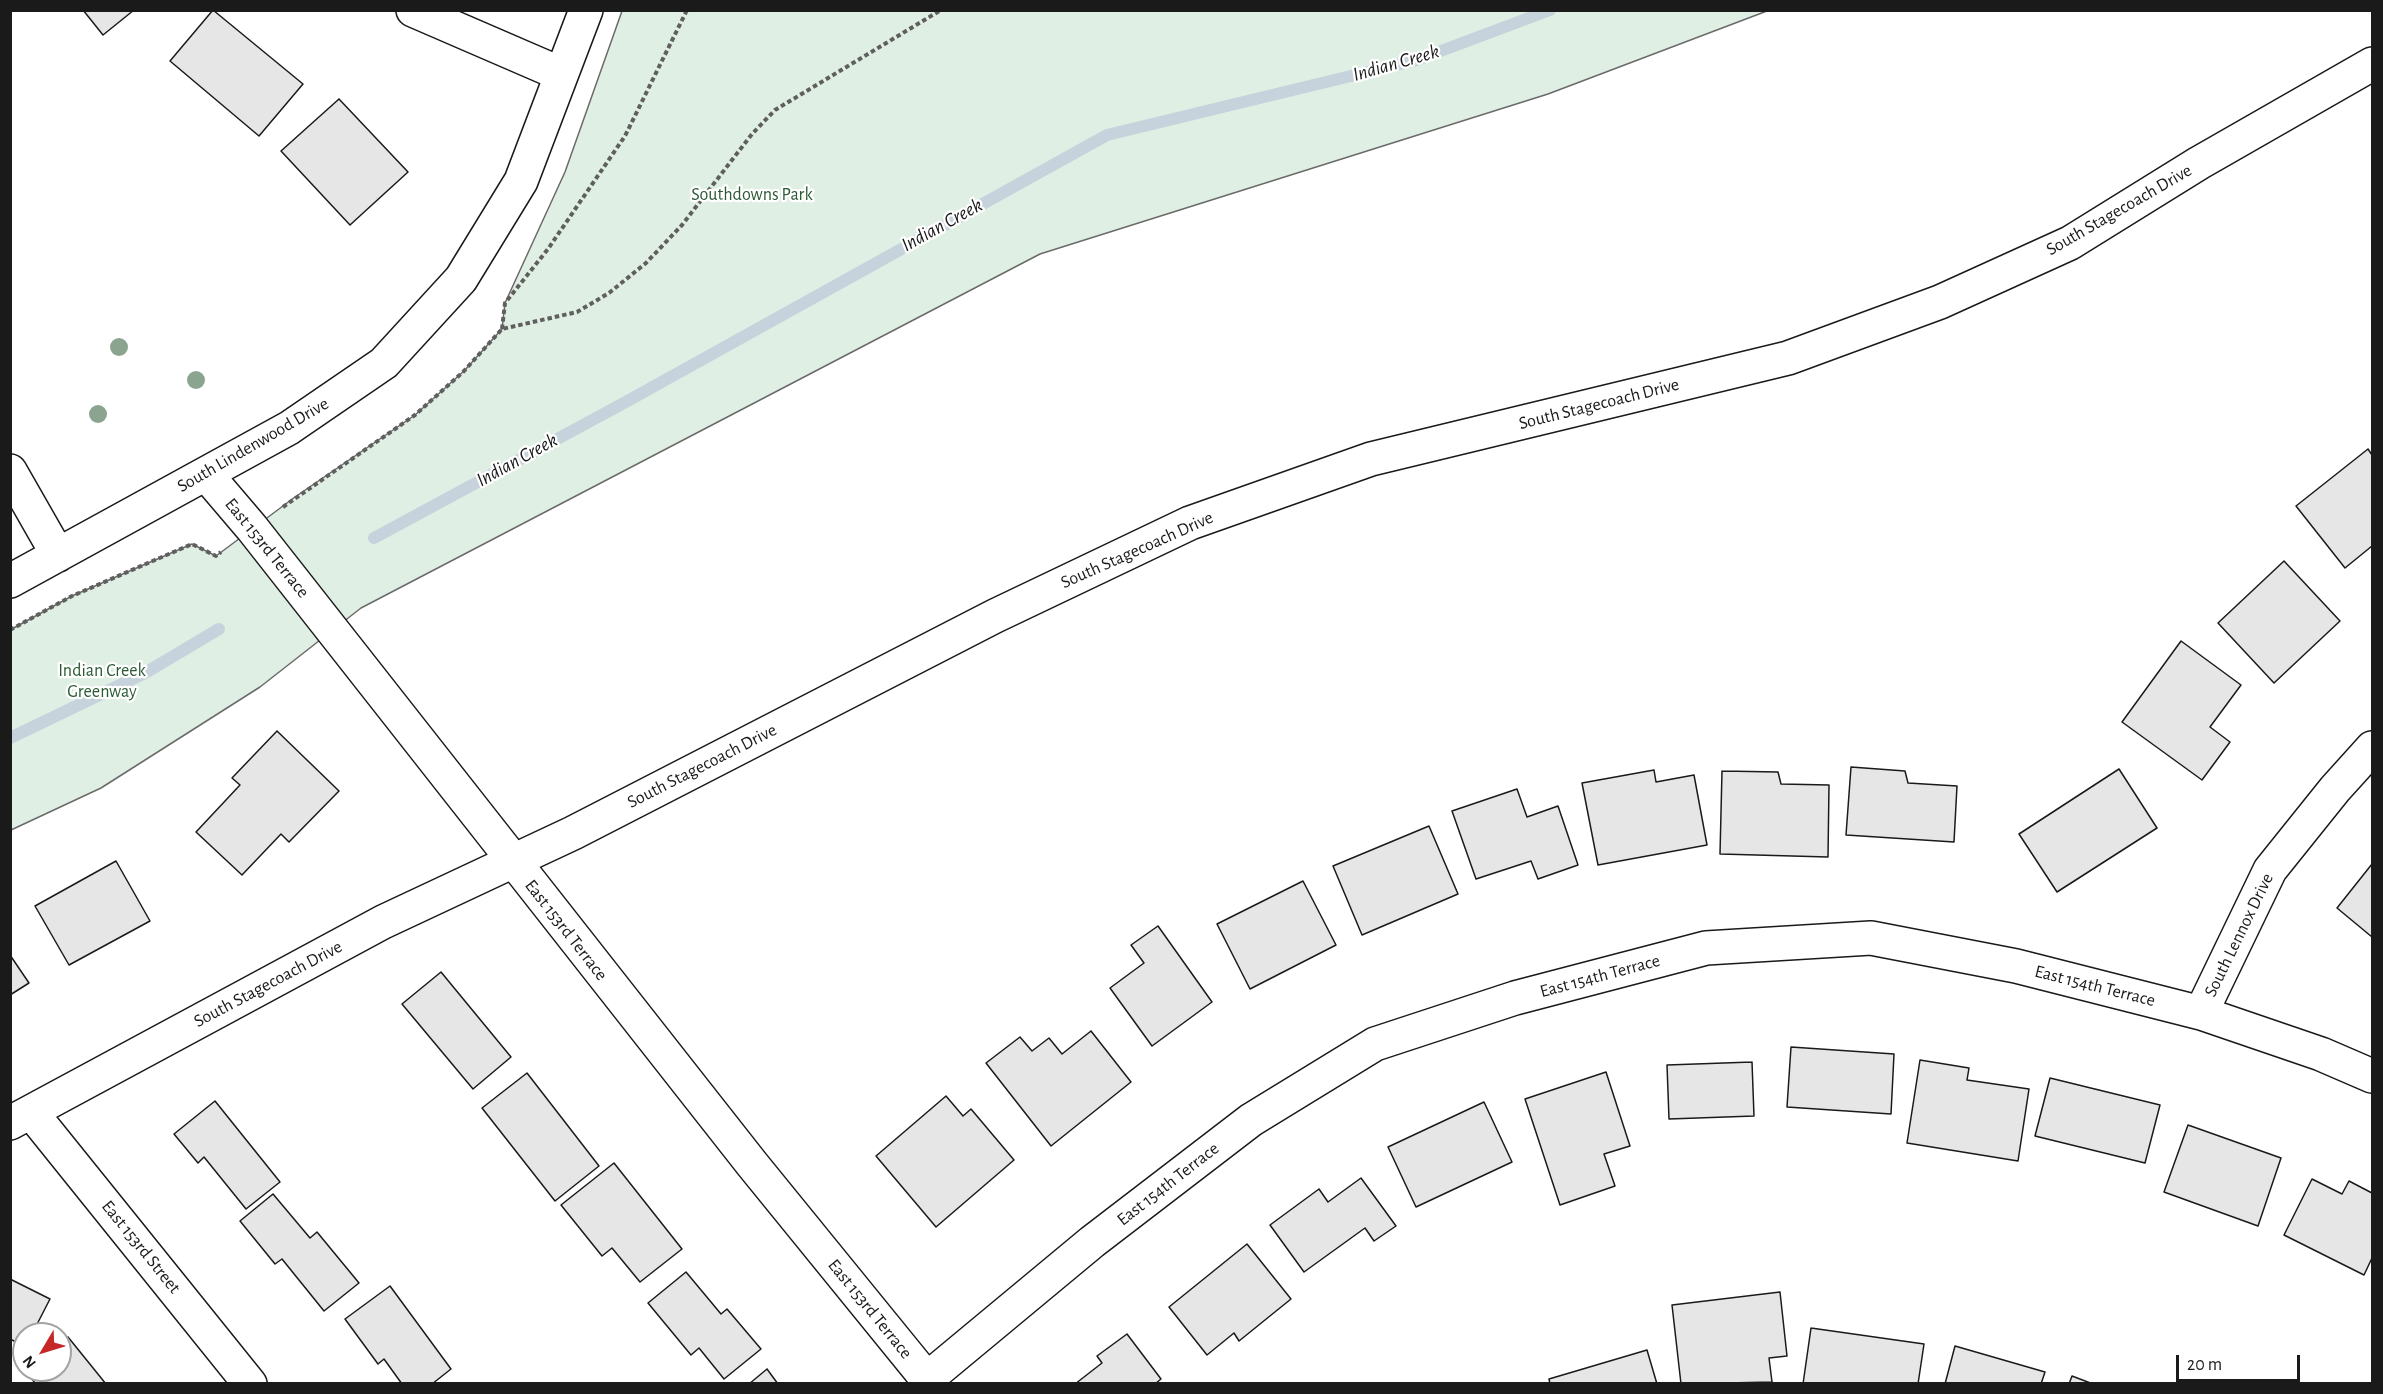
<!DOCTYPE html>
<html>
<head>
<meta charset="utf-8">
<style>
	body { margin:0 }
	#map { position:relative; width:2383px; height:1394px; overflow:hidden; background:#fff; font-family:"Alegreya Sans",sans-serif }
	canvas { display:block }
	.frame { position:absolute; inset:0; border:12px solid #1a1a1a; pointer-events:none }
	.north { position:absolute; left:12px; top:1322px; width:60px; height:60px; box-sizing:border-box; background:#fff; border:2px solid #a3a3a3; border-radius:50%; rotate:232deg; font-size:16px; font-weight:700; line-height:24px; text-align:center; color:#1a1a1a }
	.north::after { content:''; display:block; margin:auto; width:21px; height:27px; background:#c62828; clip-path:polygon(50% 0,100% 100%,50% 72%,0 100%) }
	.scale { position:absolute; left:2176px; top:1355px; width:124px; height:27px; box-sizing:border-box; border:3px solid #1a1a1a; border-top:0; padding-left:8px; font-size:18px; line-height:21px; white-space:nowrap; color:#1a1a1a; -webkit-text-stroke:4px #fff; paint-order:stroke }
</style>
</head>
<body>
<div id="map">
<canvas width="2383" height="1394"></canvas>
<div class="frame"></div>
<div class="north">N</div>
<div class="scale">20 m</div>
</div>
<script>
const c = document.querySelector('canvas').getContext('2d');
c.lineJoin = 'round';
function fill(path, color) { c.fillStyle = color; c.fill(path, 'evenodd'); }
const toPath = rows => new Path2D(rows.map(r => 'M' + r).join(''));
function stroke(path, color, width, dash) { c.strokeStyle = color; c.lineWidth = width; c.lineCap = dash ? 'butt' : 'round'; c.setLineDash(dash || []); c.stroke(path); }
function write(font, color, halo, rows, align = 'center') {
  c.font = font + ' "Alegreya Sans",sans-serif'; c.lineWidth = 4.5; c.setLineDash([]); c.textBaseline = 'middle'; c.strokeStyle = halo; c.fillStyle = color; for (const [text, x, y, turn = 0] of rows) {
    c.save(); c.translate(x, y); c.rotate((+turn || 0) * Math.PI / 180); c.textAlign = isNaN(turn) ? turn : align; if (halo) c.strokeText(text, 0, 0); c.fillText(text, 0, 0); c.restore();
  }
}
const green = toPath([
	[622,11,1767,11,1548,94,1040,254,361,608,260,687,101,788,11,830,10,630,72,596,192,544,216,556,295,497,415,415,464,371,502,329,505,303,565,172,622,11]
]);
fill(green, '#e0efe3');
stroke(green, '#6a6a6a', 1.5);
stroke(toPath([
	[374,538,622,404,1107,135,1417,60,1550,10],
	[10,738,145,673,219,629]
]), '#c6d2dc', 12);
const building = toPath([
	[83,10,134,10,103,35,83,10],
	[213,10,303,84,259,136,170,61,213,10],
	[339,99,408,172,350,225,281,151,339,99],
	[2368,449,2372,455,2372,546,2345,568,2296,506,2368,449],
	[2284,561,2340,621,2274,683,2218,623,2284,561],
	[2181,641,2241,685,2210,727,2230,742,2202,780,2122,722,2181,641],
	[277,731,339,791,289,842,281,834,242,875,196,832,240,785,232,778,277,731],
	[1851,767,1905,771,1908,783,1957,786,1954,842,1846,835,1851,767],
	[2119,769,2157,828,2057,892,2019,834,2119,769],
	[1654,770,1656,782,1694,775,1707,845,1598,865,1582,783,1654,770],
	[1722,771,1778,772,1781,784,1829,785,1828,857,1720,854,1722,771],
	[1517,789,1527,817,1558,806,1578,865,1538,879,1531,861,1476,879,1452,811,1517,789],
	[1429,826,1458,894,1362,935,1333,866,1429,826],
	[116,861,150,921,69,965,35,906,116,861],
	[2372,864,2372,937,2337,908,2372,864],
	[1303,881,1336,945,1250,989,1217,924,1303,881],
	[1158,926,1212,1002,1152,1046,1110,988,1144,963,1131,945,1158,926],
	[10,955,29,983,10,995,10,955],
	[441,972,511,1057,473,1089,402,1004,441,972],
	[1091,1031,1131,1082,1051,1146,986,1063,1020,1037,1032,1051,1049,1038,1062,1054,1091,1031],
	[1791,1047,1894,1054,1891,1114,1787,1107,1791,1047],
	[1920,1060,1969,1068,1967,1080,2029,1089,2018,1161,1907,1143,1920,1060],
	[1752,1062,1754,1116,1669,1119,1667,1065,1752,1062],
	[1606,1072,1630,1146,1604,1154,1615,1186,1560,1205,1525,1099,1606,1072],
	[527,1073,599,1166,555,1201,482,1108,527,1073],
	[2050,1078,2160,1105,2145,1163,2035,1136,2050,1078],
	[946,1096,963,1116,971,1109,1014,1160,936,1227,876,1156,946,1096],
	[215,1101,280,1182,246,1209,204,1157,198,1163,174,1134,215,1101],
	[1484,1102,1512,1162,1416,1207,1388,1147,1484,1102],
	[2188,1125,2281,1158,2258,1226,2164,1192,2188,1125],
	[614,1163,682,1249,640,1282,612,1248,602,1256,561,1205,614,1163],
	[1361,1178,1396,1226,1374,1241,1365,1228,1304,1272,1270,1225,1319,1189,1328,1202,1361,1178],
	[2312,1179,2342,1194,2349,1181,2372,1193,2372,1258,2364,1275,2284,1235,2312,1179],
	[273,1194,310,1238,317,1232,359,1283,324,1311,282,1259,275,1264,240,1221,273,1194],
	[1247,1244,1291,1299,1239,1341,1234,1333,1207,1355,1169,1307,1247,1244],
	[686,1272,721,1314,727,1309,761,1349,724,1379,699,1348,691,1355,648,1303,686,1272],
	[10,1279,50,1299,32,1334,24,1334,24,1346,10,1339,10,1279],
	[390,1286,451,1369,432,1384,402,1384,384,1359,378,1364,345,1319,390,1286],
	[1780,1292,1787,1356,1769,1358,1772,1382,1681,1384,1672,1305,1780,1292],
	[1811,1328,1924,1344,1918,1384,1803,1384,1811,1328],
	[1127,1334,1161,1379,1155,1384,1075,1384,1102,1363,1097,1356,1127,1334],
	[68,1337,106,1384,36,1384,25,1371,60,1370,60,1343,68,1337],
	[1955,1346,2045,1372,2041,1384,1945,1384,1955,1346],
	[1647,1350,1657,1384,1550,1384,1549,1379,1647,1350],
	[767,1369,778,1384,749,1384,767,1369],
	[2072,1376,2093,1384,2069,1384,2072,1376]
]);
fill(building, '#e6e6e6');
stroke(building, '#1a1a1a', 1.5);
const minor = toPath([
	[413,10,561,74],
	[10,471,58,555],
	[206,474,252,528,752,1164,931,1384],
	[10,581,289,428,384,363,461,279,521,181,586,10],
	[2201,1013,2270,870,2335,789,2372,748],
	[31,1112,250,1384],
	[10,1123,383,922,573,833,995,616,1190,523,1371,459,1788,358,1940,302,2070,243,2199,163,2372,64],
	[927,1379,1092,1242,1251,1120,1375,1044,1515,998,1706,948,1871,938,2016,966,2201,1013,2321,1054,2372,1076]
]);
stroke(minor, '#1a1a1a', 36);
stroke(toPath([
	[502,329,505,303,548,249,625,136,687,10],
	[283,507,415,415,464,371,502,329,577,312,609,293,646,263,682,225,752,134,775,110,941,10],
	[10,630,72,596,192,544,216,556,221,552]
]), '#5f5f5f', 4, [4.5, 3]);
stroke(minor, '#fff', 33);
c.fillStyle = '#8aa48f';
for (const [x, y] of [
	[119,347],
	[196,380],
	[98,414]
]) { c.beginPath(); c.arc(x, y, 9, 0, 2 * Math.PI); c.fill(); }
write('18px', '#2b5a34', '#fff', [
	["Southdowns Park",752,195],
	["Indian Creek",102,671],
	["Greenway",102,692]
]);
write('18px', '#1a1a1a', '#fff', [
	["South Stagecoach Drive",2119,210,-30],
	["South Stagecoach Drive",1599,404,-14],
	["South Lindenwood Drive",253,445,-30],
	["East 153rd Terrace",267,548,51],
	["South Stagecoach Drive",1137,550,-24],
	["South Stagecoach Drive",702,766,-27],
	["East 153rd Terrace",566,930,52],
	["South Lennox Drive",2239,935,-64],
	["East 154th Terrace",1600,976,-15],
	["South Stagecoach Drive",268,984,-28],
	["East 154th Terrace",2095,986,14],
	["East 154th Terrace",1168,1184,-38],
	["East 153rd Street",141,1247,51],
	["East 153rd Terrace",870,1309,51]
]);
write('italic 20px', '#1a1a1a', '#fff', [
	["Indian Creek",1396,63,-16],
	["Indian Creek",942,225,-29],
	["Indian Creek",517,460,-29]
]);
</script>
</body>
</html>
